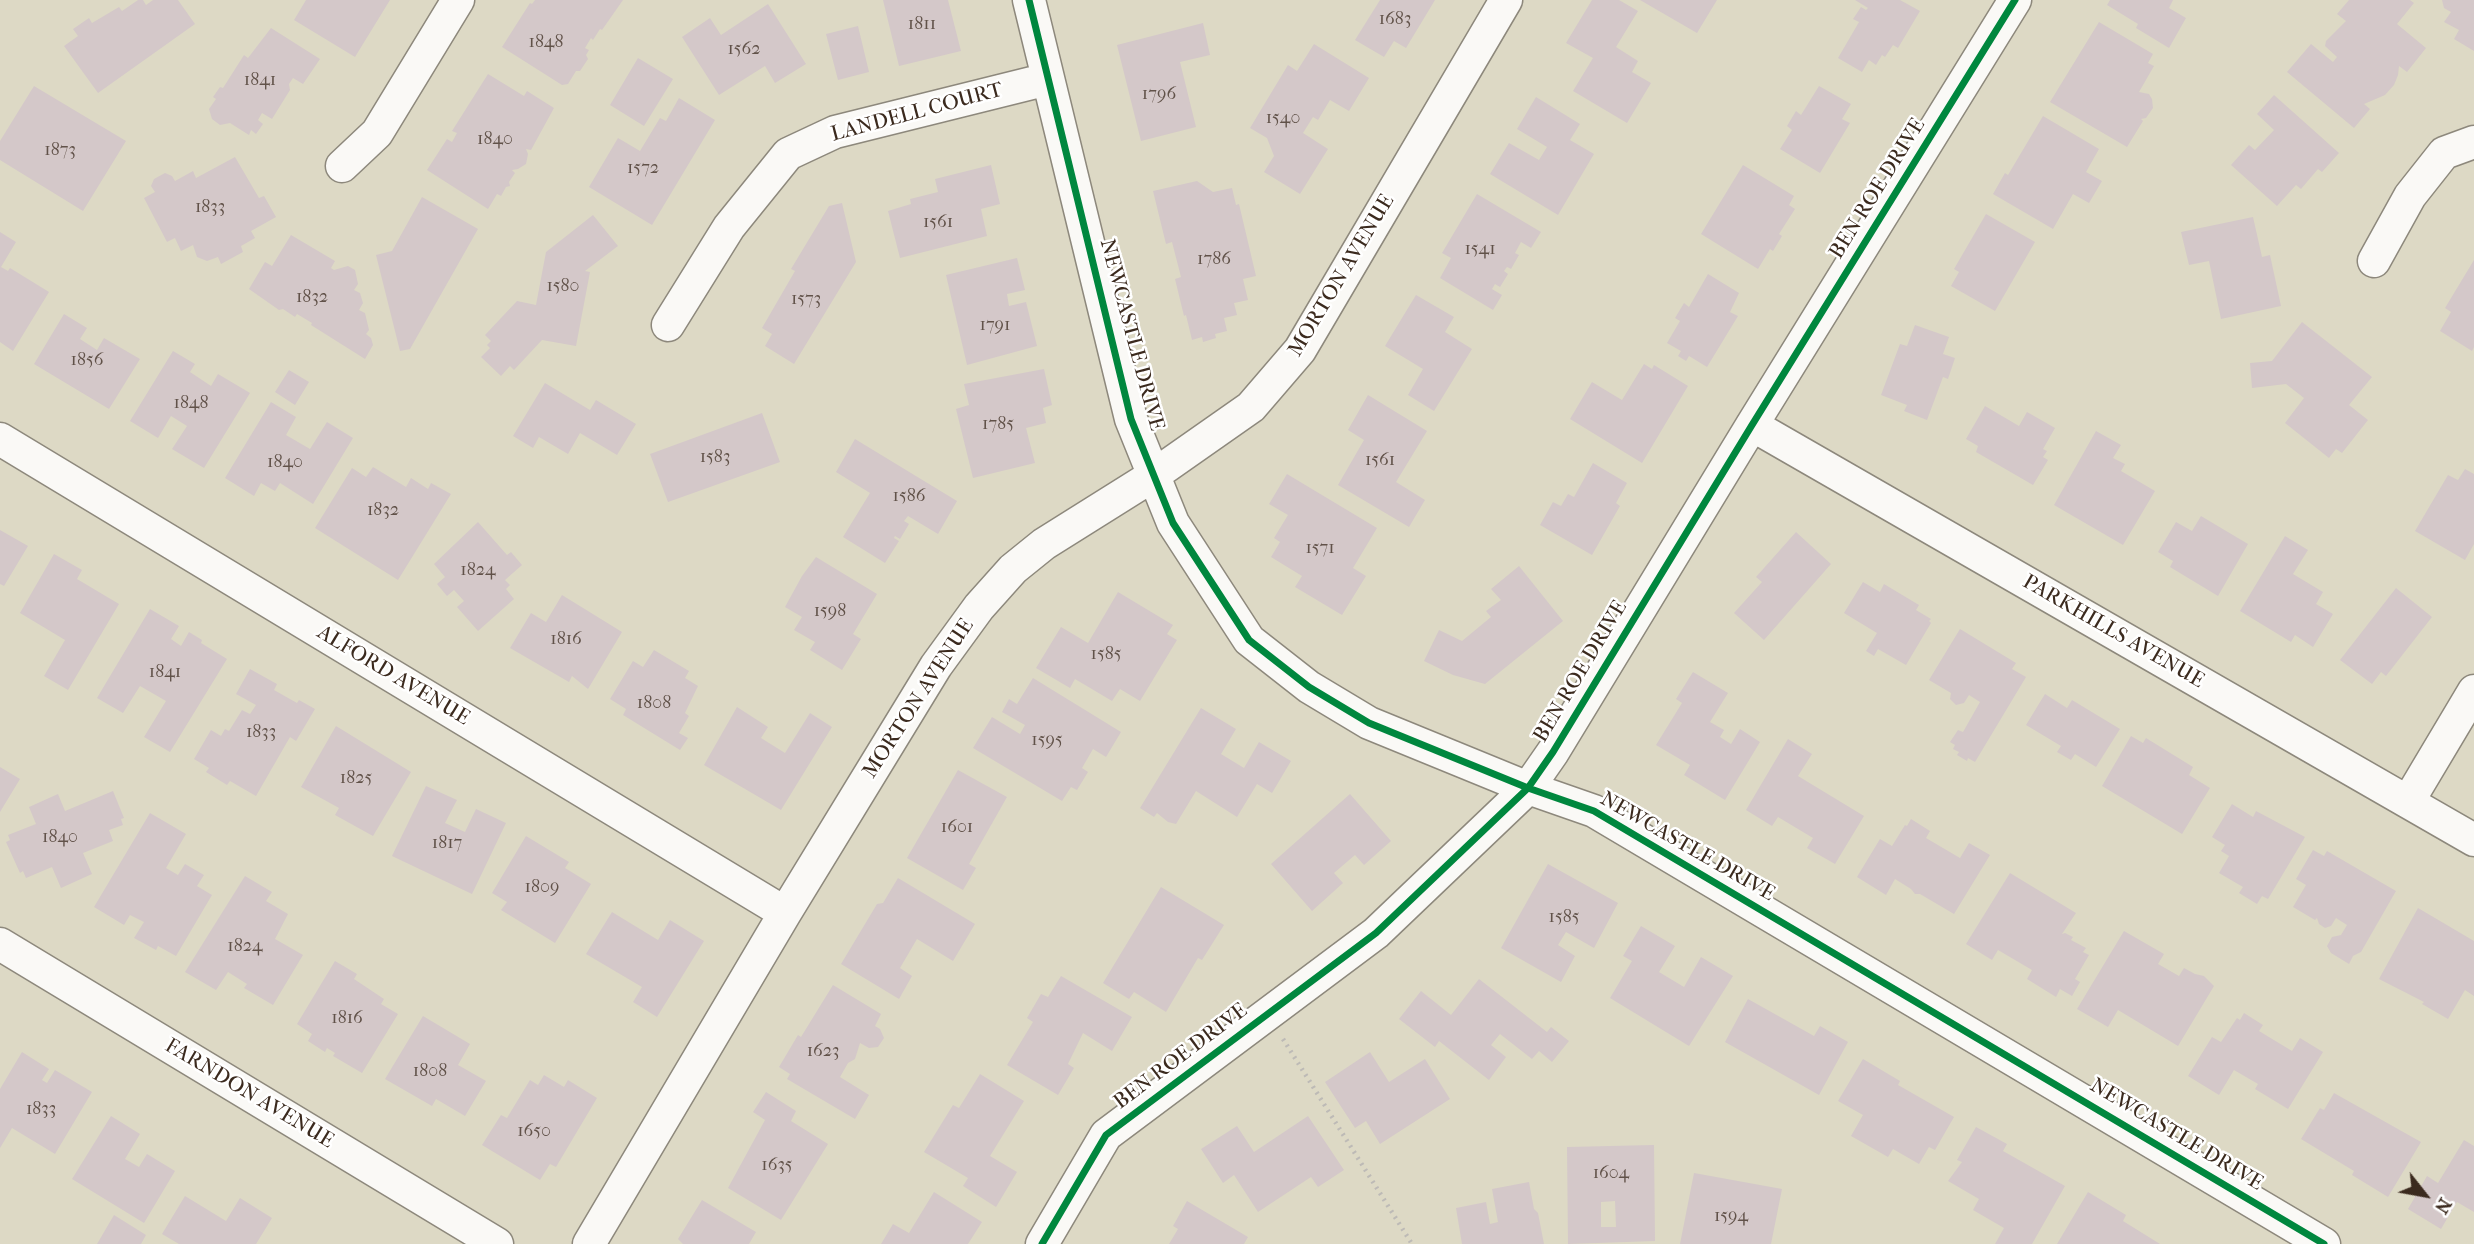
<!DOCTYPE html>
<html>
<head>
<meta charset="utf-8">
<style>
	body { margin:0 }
	#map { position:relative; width:2474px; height:1244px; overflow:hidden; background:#ddd9c5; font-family:"IM FELL French Canon",serif }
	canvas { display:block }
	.north { position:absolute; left:2390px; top:1160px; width:70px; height:70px; -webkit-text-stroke:5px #fff; paint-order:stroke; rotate:121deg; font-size:19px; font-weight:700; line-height:28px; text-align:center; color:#3b2a1e }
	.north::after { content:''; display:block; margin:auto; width:24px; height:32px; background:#3b2a1e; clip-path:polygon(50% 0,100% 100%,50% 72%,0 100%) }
</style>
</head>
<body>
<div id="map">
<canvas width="2474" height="1244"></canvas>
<div class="north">N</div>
</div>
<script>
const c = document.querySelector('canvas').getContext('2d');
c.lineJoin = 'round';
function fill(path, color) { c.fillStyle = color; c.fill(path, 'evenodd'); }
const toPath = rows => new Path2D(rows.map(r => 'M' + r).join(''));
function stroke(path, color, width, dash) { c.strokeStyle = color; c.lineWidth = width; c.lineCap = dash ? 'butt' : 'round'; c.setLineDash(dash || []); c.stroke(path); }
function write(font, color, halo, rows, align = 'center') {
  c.font = font + ' "IM FELL French Canon",serif'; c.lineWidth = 5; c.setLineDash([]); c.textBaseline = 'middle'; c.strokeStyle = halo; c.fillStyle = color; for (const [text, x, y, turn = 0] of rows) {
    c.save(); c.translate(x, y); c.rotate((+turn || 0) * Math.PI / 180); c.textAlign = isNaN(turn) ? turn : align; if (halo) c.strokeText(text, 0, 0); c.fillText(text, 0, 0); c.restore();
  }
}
fill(toPath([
	[138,0,143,0,146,5,153,0,178,0,195,24,98,93,64,46,78,36,73,29,89,18,92,23,119,7,122,11],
	[306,0,390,0,355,57,294,20],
	[535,0,623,0,602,30,600,29,593,40,591,38,585,48,589,50,586,55,588,59,580,71,576,71,568,84,562,85,502,47,530,3,532,4],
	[883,0,948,0,961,51,899,66],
	[1380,0,1435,0,1406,48,1394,41,1384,57,1355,40],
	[1592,0,1619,0,1638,11,1616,47,1638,61,1632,72,1651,83,1627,123,1573,91,1593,58,1566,43],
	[1640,0,1717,0,1697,33],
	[1855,0,1900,0,1920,11,1898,48,1893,45,1885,57,1882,55,1876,65,1869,60,1862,72,1838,58,1859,22,1853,19,1861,7,1866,10,1868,8],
	[2110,0,2173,0,2169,8,2186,18,2169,48,2136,28,2138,24,2107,5],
	[2349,0,2410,0,2414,3,2397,24,2426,48,2407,72,2399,66,2398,75,2394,85,2385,95,2364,104,2370,109,2354,128,2287,72,2311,44,2333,62,2337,57,2325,46,2326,41,2346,21,2337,14],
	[2442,0,2474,0,2474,51,2454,39,2459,30,2444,22,2451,12,2444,8],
	[768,4,806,64,775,83,765,66,719,95,682,37,710,18,721,35],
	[2099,22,2153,54,2148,63,2154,66,2139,92,2149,94,2152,99,2153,108,2146,118,2141,119,2143,121,2127,147,2050,102],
	[1203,23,1210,55,1180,62,1196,127,1141,141,1117,45],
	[858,26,869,72,838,80,826,34],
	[271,28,320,59,303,84,293,78,289,84,290,90,272,119,262,113,258,120,263,124,256,134,251,130,249,135,230,123,220,125,212,119,209,109,216,99,213,97,220,87,223,88,244,55,248,58],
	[1314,44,1369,78,1349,111,1330,100,1318,120,1313,117,1303,133,1328,149,1300,194,1264,172,1274,156,1267,138,1250,128,1288,65,1297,71],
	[638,58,673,79,644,126,610,105],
	[488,74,524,96,527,91,554,108,531,150,526,149,528,154,526,164,518,169,512,170,515,173,509,182,510,186,506,187,501,196,497,194,488,209,427,170,447,139,452,142,457,133,452,131],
	[34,86,126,141,83,211,0,160,0,141],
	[1819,86,1851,104,1842,119,1850,123,1820,173,1780,149,1792,130,1787,126,1796,111,1801,115],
	[2274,95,2339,153,2322,172,2318,169,2301,189,2296,185,2277,206,2231,165,2249,145,2255,150,2274,130,2257,114],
	[1536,97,1580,124,1570,140,1594,154,1558,215,1490,174,1509,143,1539,160,1547,147,1517,129],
	[679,98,715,120,652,225,589,187,618,138,640,151,660,118,666,121],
	[2043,116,2099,149,2086,172,2102,181,2089,203,2073,194,2053,229,1993,194,2005,173,2008,175],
	[235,157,259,198,264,196,276,217,251,231,255,238,241,246,243,252,221,264,218,257,207,261,197,257,193,245,181,251,175,238,167,242,144,198,155,192,151,186,154,179,165,173,172,176,175,181,193,171,196,178],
	[991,165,1000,204,981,209,987,236,900,258,888,211,911,204,910,199,938,192,935,179],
	[1743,165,1794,196,1789,205,1795,209,1779,234,1782,236,1773,251,1770,249,1758,269,1701,234],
	[1197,181,1213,192,1232,188,1236,205,1239,204,1256,276,1243,279,1248,300,1234,303,1237,315,1224,318,1227,331,1215,334,1216,338,1203,342,1202,337,1192,340,1186,315,1184,316,1175,279,1181,277,1172,242,1166,244,1153,191],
	[1477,194,1541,232,1531,248,1521,242,1515,253,1519,255,1511,269,1507,267,1504,271,1508,274,1500,287,1495,284,1492,289,1502,295,1493,310,1440,278,1451,258,1442,253],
	[422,197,478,229,410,349,400,351,376,255,392,251],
	[842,203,856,262,794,364,765,346,772,334,762,328,795,271,791,269,829,206],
	[1986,214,2035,242,1995,311,1951,286,1959,272,1954,269],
	[593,215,618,246,585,271,590,272,576,346,542,340,514,370,510,366,501,376,481,357,490,348,487,345,491,341,485,335,517,301,536,305,546,252],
	[2253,217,2262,257,2270,255,2281,306,2221,319,2209,261,2189,265,2181,232],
	[0,232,16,242,1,267,8,271,10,268,49,292,13,351,0,342],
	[291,235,335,261,331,268,334,270,348,266,355,270,358,284,354,290,360,293,363,303,359,310,365,313,369,330,366,334,371,338,373,345,365,359,311,325,312,323,297,314,295,317,283,309,279,310,249,289,265,262,272,266],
	[1017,258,1025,290,1007,294,1009,306,1026,302,1037,346,967,365,946,275],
	[2474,260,2474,347,2472,351,2440,331,2451,312,2445,308],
	[1708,274,1739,293,1730,312,1738,316,1707,367,1689,356,1686,361,1678,356,1681,351,1667,343,1680,321,1675,318,1684,303,1689,307],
	[1416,295,1454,317,1445,332,1472,349,1434,411,1408,395,1423,369,1385,346],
	[64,314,87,328,80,339,97,350,104,338,140,359,109,409,34,364],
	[2302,322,2372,377,2349,405,2368,420,2342,453,2336,449,2329,458,2285,423,2304,398,2286,384,2252,388,2250,363,2272,361],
	[1915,325,1949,337,1943,354,1955,358,1948,379,1943,377,1927,420,1904,411,1907,405,1881,395,1900,344,1907,346],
	[173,351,195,364,190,372,211,386,218,374,250,393,204,468,172,449,187,426,171,416,158,438,130,421],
	[1644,364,1652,369,1654,365,1688,386,1642,463,1570,419,1592,382,1622,400],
	[1044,369,1052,405,1043,408,1046,423,1026,428,1035,463,973,478,956,409,969,405,964,384],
	[289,370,309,382,295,405,275,392],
	[545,383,590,410,596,400,636,424,617,455,580,433,568,454,539,437,533,448,513,436],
	[1368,395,1427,431,1396,482,1425,500,1409,527,1338,485,1364,440,1348,430],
	[271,402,296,417,286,435,310,449,327,422,353,438,313,504,280,483,275,491,261,483,254,496,225,478],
	[1985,406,2019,426,2027,412,2055,428,2043,449,2047,451,2043,457,2048,460,2033,485,1976,452,1978,446,1966,439],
	[762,413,780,462,668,502,650,454],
	[2096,431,2121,445,2113,458,2125,464,2121,471,2155,491,2123,545,2054,505],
	[855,439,957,501,938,534,908,516,904,521,909,524,900,539,895,536,894,538,899,541,885,563,843,537,870,493,836,472],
	[1593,463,1627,483,1616,503,1620,506,1592,555,1540,525,1553,502,1561,506,1568,494,1574,497],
	[373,467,406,487,411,478,428,489,431,483,451,494,398,580,315,528,352,468,366,477],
	[2465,469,2474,474,2474,544,2465,560,2415,531,2448,475,2458,480],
	[1287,474,1377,528,1353,568,1366,576,1342,615,1295,587,1302,576,1271,557,1280,542,1274,538,1288,515,1269,504],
	[2201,516,2248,544,2218,596,2170,567,2173,561,2158,552,2176,522,2192,531],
	[478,522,507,555,511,552,522,565,505,580,510,585,506,589,514,599,478,631,457,607,464,601,454,590,447,596,437,584,445,577,434,564],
	[0,530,28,546,4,586,0,584],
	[1796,532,1831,564,1764,640,1734,613,1762,582,1756,577],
	[2285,536,2308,550,2293,574,2323,592,2316,604,2333,614,2313,647,2295,635,2291,642,2240,611],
	[54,554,82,570,77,579,119,604,68,690,44,676,65,640,20,613],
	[816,557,877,594,853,634,861,639,842,670,810,650,815,642,794,630,802,617,785,607,802,576],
	[1519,566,1563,621,1485,684,1453,675,1424,661,1439,630,1462,641,1491,617,1486,611,1501,600,1491,589],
	[1863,582,1880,592,1884,584,1919,605,1916,610,1931,619,1929,621,1931,623,1906,665,1878,649,1874,656,1866,651,1877,633,1844,613],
	[2396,588,2432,617,2386,676,2381,672,2372,684,2340,660],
	[1118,592,1173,625,1167,634,1177,640,1140,701,1120,689,1112,701,1075,679,1070,688,1036,668,1061,627,1088,643],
	[562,595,622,632,588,689,572,676,569,682,510,648,531,613,546,622],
	[150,609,179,626,171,639,181,646,189,632,202,640,201,643,227,659,170,752,144,737,166,701,140,686,123,713,97,698],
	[1960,629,2016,663,2012,669,2026,677,1975,762,1968,758,1967,761,1957,755,1959,752,1953,749,1955,745,1950,742,1958,730,1963,732,1980,702,1969,695,1964,703,1956,705,1950,699,1951,693,1929,680],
	[654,650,689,671,685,678,698,686,685,713,689,716,679,733,688,738,680,750,623,715,626,709,610,699,633,661,643,667],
	[250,669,277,684,274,690,297,703,299,700,315,709,296,741,290,737,256,796,230,781,227,785,206,772,209,768,194,759,211,730,221,736,225,729,229,731,242,710,250,714,256,705,236,694],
	[1693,672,1728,693,1710,722,1724,730,1720,737,1731,744,1740,729,1760,742,1725,800,1684,775,1690,765,1656,745,1682,703,1676,699],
	[1033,678,1121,732,1106,757,1093,749,1082,768,1088,772,1077,790,1071,787,1062,801,973,748,992,717,1020,734,1025,725,1002,712,1009,699,1017,704],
	[2045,694,2067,708,2072,700,2120,729,2096,767,2075,754,2071,760,2057,752,2061,746,2026,725],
	[737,707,768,727,761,738,785,753,810,713,832,727,781,810,704,765],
	[1201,708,1236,729,1221,754,1244,768,1259,742,1291,761,1272,793,1257,784,1237,817,1196,791,1176,824,1168,822,1157,813,1154,817,1140,808],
	[336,726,411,772,373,836,335,815,339,808,301,787],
	[2131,736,2143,743,2146,738,2193,767,2189,775,2210,788,2182,834,2102,786],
	[1788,739,1812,754,1798,776,1864,816,1835,864,1807,848,1813,838,1778,817,1772,826,1746,810],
	[0,767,20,779,0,812],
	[958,770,1007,797,969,864,976,868,963,890,907,858],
	[426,786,457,800,445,823,465,832,476,809,506,823,472,894,392,856],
	[113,791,124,818,121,819,123,825,109,830,113,841,83,853,92,874,61,888,52,867,26,878,23,871,20,873,6,842,10,840,8,835,36,824,29,807,58,794,65,811],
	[1350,794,1391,841,1364,865,1355,855,1334,873,1343,883,1312,911,1271,864],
	[2232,804,2253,817,2256,811,2305,837,2268,899,2262,896,2257,904,2239,893,2243,887,2219,873,2229,856,2221,851,2225,845,2212,837],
	[150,813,186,834,166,868,178,875,185,864,204,875,197,886,212,895,176,956,158,946,156,950,134,938,144,922,130,915,124,925,94,907],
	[1911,819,1930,831,1926,838,1960,858,1969,843,1990,855,1954,914,1920,894,1915,894,1911,889,1895,879,1886,895,1857,877,1880,839,1892,846,1905,825,1907,826],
	[526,836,569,862,565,868,591,884,555,943,501,910,507,902,492,893],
	[2313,850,2324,856,2327,851,2396,891,2361,952,2353,956,2349,964,2331,953,2327,946,2332,937,2341,935,2347,925,2336,918,2331,926,2325,928,2319,924,2317,918,2315,920,2293,907,2306,885,2296,879],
	[1548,864,1618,903,1594,948,1566,932,1558,945,1575,956,1561,982,1501,948],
	[2010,873,2076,913,2062,934,2065,933,2073,937,2071,940,2086,948,2083,952,2089,955,2075,979,2080,982,2072,996,2060,989,2056,997,2027,979,2032,970,1998,950,1992,960,1966,944],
	[245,876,272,892,266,901,288,914,275,939,303,955,273,1005,244,988,247,984,228,972,216,990,185,972],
	[898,878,975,924,953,961,917,939,900,968,912,976,899,999,841,964,877,904,883,903],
	[1161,887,1224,925,1202,960,1198,958,1166,1012,1134,992,1129,999,1103,983],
	[2418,908,2474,941,2474,996,2465,990,2448,1019,2422,1004,2424,1002,2379,979],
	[612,912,658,940,670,920,704,941,657,1017,633,1002,642,987,586,954],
	[1641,926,1675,946,1659,972,1684,987,1701,957,1733,976,1689,1046,1610,998,1632,961,1623,956],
	[2124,931,2164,954,2158,964,2179,976,2184,968,2195,974,2204,976,2214,986,2178,1046,2118,1010,2108,1027,2077,1009],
	[335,961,357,974,354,979,384,999,381,1004,398,1014,362,1073,333,1056,335,1053,327,1048,325,1052,308,1041,312,1034,297,1024],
	[1061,976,1132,1017,1112,1051,1083,1033,1068,1064,1074,1068,1058,1095,1007,1065,1033,1022,1027,1018,1041,994,1048,997],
	[1479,979,1547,1032,1551,1027,1569,1041,1552,1062,1539,1051,1532,1059,1500,1034,1491,1045,1506,1057,1489,1080,1439,1041,1435,1047,1399,1019,1421,991,1451,1015],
	[833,985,881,1014,875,1026,880,1029,884,1038,878,1047,869,1048,860,1043,855,1059,848,1063,840,1077,869,1095,855,1119,787,1079,790,1074,779,1067,798,1035,801,1037],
	[1748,999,1814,1036,1820,1026,1848,1042,1819,1095,1725,1042],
	[2244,1013,2263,1025,2259,1031,2292,1051,2300,1038,2323,1052,2288,1109,2255,1089,2258,1084,2234,1070,2219,1095,2188,1076,2212,1037,2221,1042,2237,1018,2240,1020],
	[423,1016,470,1044,458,1065,486,1081,465,1116,436,1099,432,1106,385,1079],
	[22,1052,49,1069,42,1080,47,1083,55,1070,92,1092,55,1154,12,1128,0,1148,0,1089],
	[1370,1052,1389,1082,1425,1059,1450,1099,1380,1144,1366,1121,1355,1128,1325,1082],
	[1863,1059,1900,1081,1898,1085,1954,1117,1935,1150,1929,1147,1919,1164,1893,1149,1888,1157,1851,1136,1863,1115,1838,1101],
	[980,1074,1024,1101,990,1156,1017,1172,996,1207,963,1186,968,1178,924,1152,953,1105,959,1108],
	[544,1075,564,1087,568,1080,597,1098,556,1167,550,1164,540,1180,482,1145,501,1115,507,1118,530,1080,538,1085],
	[766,1092,796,1111,791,1121,828,1144,781,1220,728,1188,765,1120,753,1112],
	[2334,1093,2421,1142,2388,1197,2352,1175,2354,1171,2301,1139,2320,1108,2324,1110],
	[111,1116,140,1134,125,1159,139,1167,147,1154,175,1171,144,1223,72,1179],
	[1308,1116,1344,1170,1318,1187,1311,1177,1258,1212,1234,1175,1223,1183,1201,1149,1237,1126,1254,1152],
	[1976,1127,2007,1144,2003,1151,2065,1186,2032,1244,1995,1244,2004,1228,1973,1210,1979,1199,1948,1181,1962,1162,1957,1160],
	[2464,1140,2474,1146,2474,1212,2457,1202,2441,1229,2408,1209,2427,1176,2438,1183],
	[1654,1145,1655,1241,1568,1244,1567,1147],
	[1615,1201,1616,1227,1601,1227,1601,1202],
	[1694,1173,1782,1189,1771,1244,1680,1244],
	[1529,1182,1534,1209,1538,1213,1544,1244,1462,1244,1456,1208,1486,1202,1490,1224,1498,1222,1492,1189],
	[934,1192,982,1222,968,1244,881,1244,893,1224,909,1233],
	[2088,1192,2126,1215,2123,1221,2160,1244,2057,1244],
	[185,1196,226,1221,240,1198,272,1218,256,1244,179,1244,162,1234],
	[702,1200,756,1232,749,1244,683,1244,678,1239],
	[1187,1201,1248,1237,1244,1244,1169,1244,1178,1229,1173,1226],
	[114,1215,146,1235,141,1244,97,1244]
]), '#d4c8c9');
const minor = toPath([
	[1029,0,1131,419,1173,523,1249,640,1309,687,1369,723,1528,788,1594,811,2324,1244],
	[342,166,377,133,458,0],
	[2374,261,2410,196,2444,153,2474,142],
	[668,325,729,227,788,154,835,132,1048,79],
	[1752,425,2474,840],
	[0,439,785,913],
	[2409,800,2474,691],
	[0,944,497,1244],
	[589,1244,785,913,936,666,979,607,1013,569,1044,544,1154,475,1251,407,1300,350,1506,0],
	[1042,1244,1106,1135,1376,933,1528,788,1553,752,1752,425,2015,0]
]);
stroke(minor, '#8d887c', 35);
stroke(toPath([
	[1283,1039,1412,1244]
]), '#bdbab6', 4.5, [2, 5]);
stroke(minor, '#faf9f6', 32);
stroke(toPath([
	[1029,0,1131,419,1173,523,1249,640,1309,687,1369,723,1528,788,1594,811,2324,1244],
	[1042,1244,1106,1135,1376,933,1528,788,1553,752,1752,425,2015,0]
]), '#00873e', 7);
write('18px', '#615249', null, [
	["1683",1395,20],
	["1811",922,25],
	["1848",546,43],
	["1562",744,50],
	["1841",260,81],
	["1796",1159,95],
	["1540",1283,119],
	["1840",495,140],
	["1873",60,151],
	["1572",643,169],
	["1833",210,208],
	["1561",938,223],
	["1541",1480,250],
	["1786",1214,260],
	["1580",563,287],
	["1832",312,298],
	["1573",806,300],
	["1791",995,326],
	["1856",87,361],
	["1848",191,404],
	["1785",998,425],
	["1583",715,458],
	["1561",1380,461],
	["1840",285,463],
	["1586",909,497],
	["1832",383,511],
	["1571",1320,549],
	["1824",478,571],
	["1598",830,612],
	["1816",566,640],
	["1585",1106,655],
	["1841",165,673],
	["1808",654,704],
	["1833",261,733],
	["1595",1047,741],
	["1825",356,779],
	["1601",957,828],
	["1840",60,838],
	["1817",447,844],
	["1809",542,888],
	["1585",1564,918],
	["1824",245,947],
	["1816",347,1019],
	["1623",823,1052],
	["1808",430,1072],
	["1833",41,1110],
	["1650",534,1132],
	["1635",777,1166],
	["1604",1611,1174],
	["1594",1731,1217]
]);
write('21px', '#3b2a1e', '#fff', [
	["LANDELL COURT",917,113,-15],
	["BEN ROE DRIVE",1878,189,-58],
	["MORTON AVENUE",1342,276,-59],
	["NEWCASTLE DRIVE",1131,335,75],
	["PARKHILLS AVENUE",2113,632,30],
	["BEN ROE DRIVE",1581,672,-59],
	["ALFORD AVENUE",393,676,31],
	["MORTON AVENUE",919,699,-57],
	["NEWCASTLE DRIVE",1687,847,30],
	["BEN ROE DRIVE",1181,1057,-37],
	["FARNDON AVENUE",249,1094,31],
	["NEWCASTLE DRIVE",2176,1135,31]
]);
</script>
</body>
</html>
